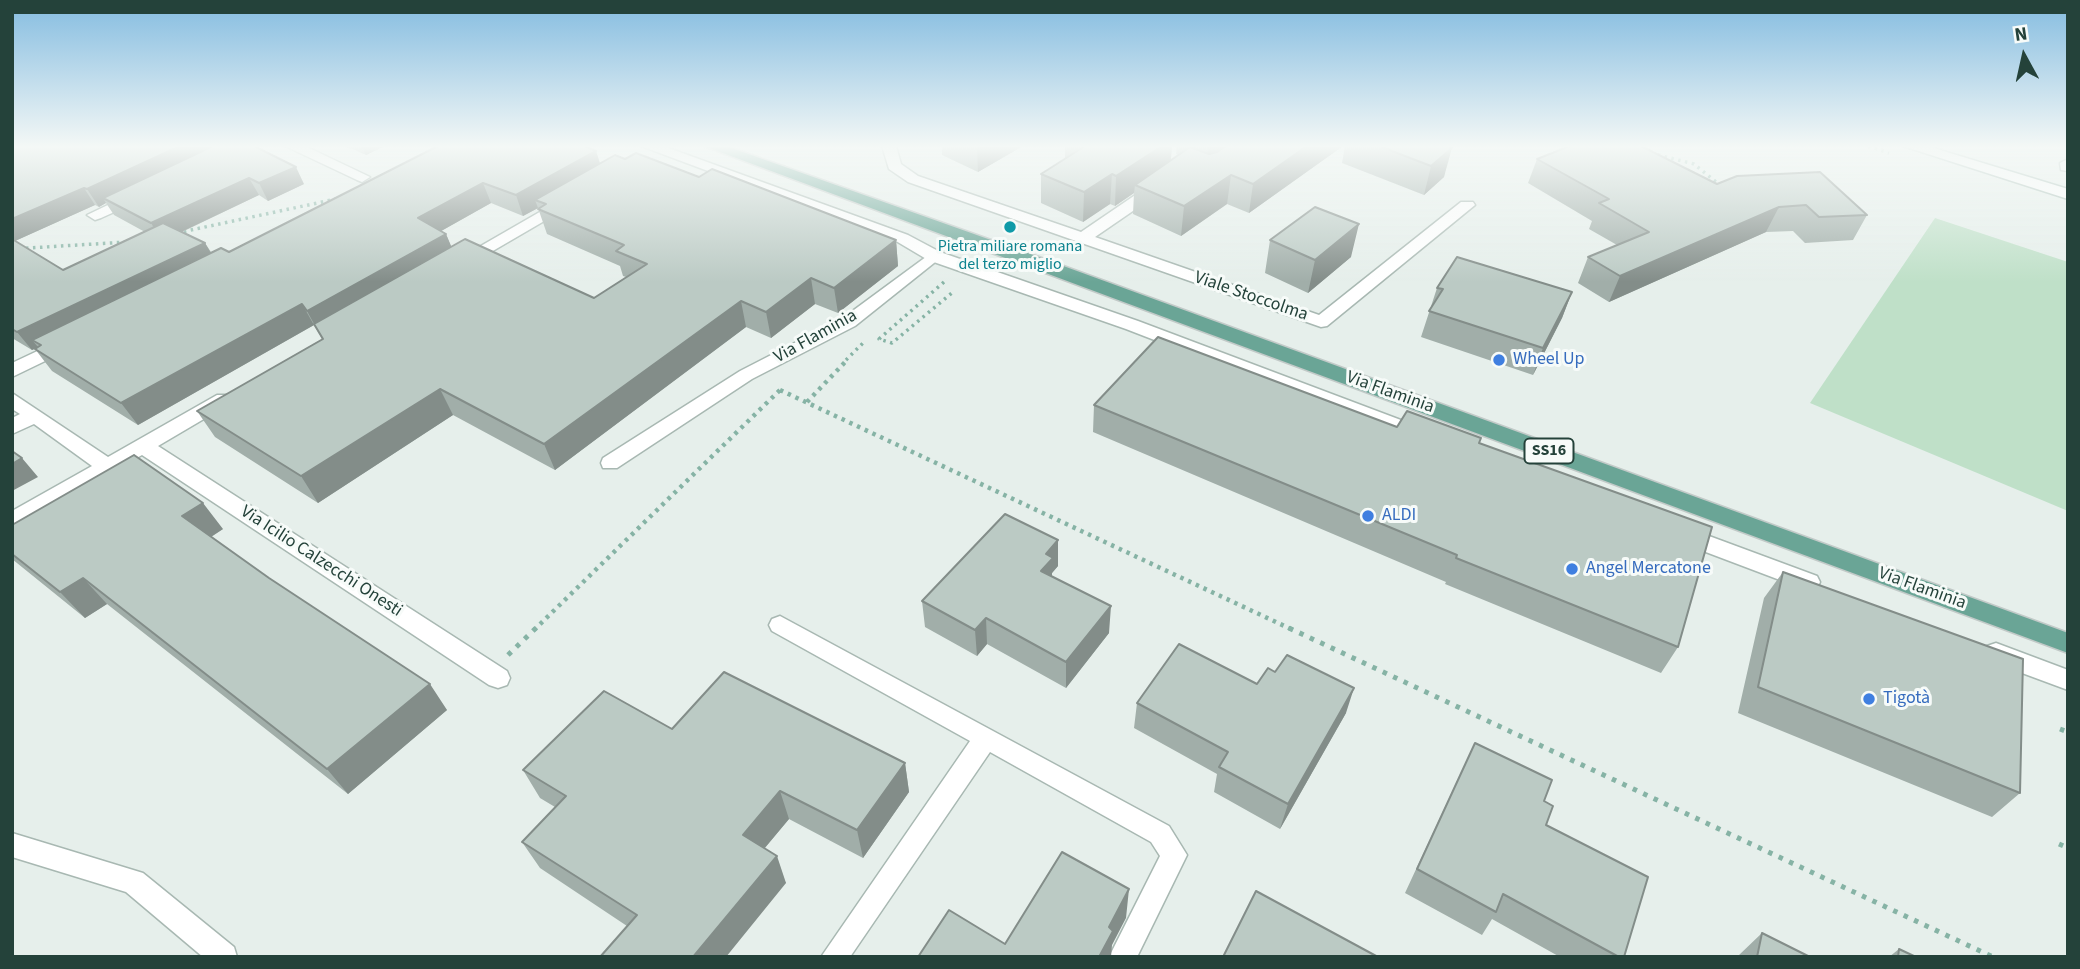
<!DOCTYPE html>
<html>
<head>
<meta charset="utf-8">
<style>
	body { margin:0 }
	#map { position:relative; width:2080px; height:969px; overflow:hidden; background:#e6efeb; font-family:"Source Sans 3",sans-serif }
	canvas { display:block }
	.frame { position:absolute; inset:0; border:14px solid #24423a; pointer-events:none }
	.north { position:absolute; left:1989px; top:21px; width:70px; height:70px; -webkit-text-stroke:5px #f7fbf9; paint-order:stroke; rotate:352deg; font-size:19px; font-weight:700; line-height:28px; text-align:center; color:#24423a }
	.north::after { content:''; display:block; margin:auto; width:24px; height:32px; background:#24423a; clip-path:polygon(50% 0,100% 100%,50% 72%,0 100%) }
</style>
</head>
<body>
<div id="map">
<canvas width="2080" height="969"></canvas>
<div class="frame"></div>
<div class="north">N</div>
</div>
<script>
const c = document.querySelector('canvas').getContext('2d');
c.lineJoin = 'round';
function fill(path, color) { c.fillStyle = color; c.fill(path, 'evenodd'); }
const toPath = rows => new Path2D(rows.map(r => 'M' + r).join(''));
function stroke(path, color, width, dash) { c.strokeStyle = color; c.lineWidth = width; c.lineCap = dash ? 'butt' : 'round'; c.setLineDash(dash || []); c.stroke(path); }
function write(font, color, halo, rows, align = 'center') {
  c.font = font + ' "Source Sans 3",sans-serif'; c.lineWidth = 6; c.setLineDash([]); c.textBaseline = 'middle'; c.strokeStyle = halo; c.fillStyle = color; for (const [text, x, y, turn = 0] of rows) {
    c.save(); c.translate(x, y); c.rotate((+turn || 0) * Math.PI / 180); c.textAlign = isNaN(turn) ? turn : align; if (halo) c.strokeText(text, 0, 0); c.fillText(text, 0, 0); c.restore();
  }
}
fill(toPath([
	[1935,218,2068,262,2068,511,1810,403]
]), '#bfe0c8');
const lane = toPath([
	[934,251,939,253,939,259,855,326,752,379,617,468,603,468,601,463,603,458,740,371,843,318,934,251],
	[780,616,1169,826,1187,855,1137,957,1109,957,1160,856,1151,842,990,752,850,957,821,957,970,741,772,631,769,625,772,619,780,616],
	[12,833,143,873,234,947,237,957,203,957,126,892,12,857,12,833]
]);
const street = toPath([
	[285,146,305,146,370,177,362,182,357,180,285,146],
	[641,146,663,146,908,235,940,252,1138,321,1430,431,1433,436,1423,443,1416,441,1126,329,928,260,896,241,641,146],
	[882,146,896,146,901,164,918,176,1081,232,1150,185,1162,185,1162,191,1095,237,1319,315,1461,202,1473,202,1475,205,1327,326,1321,327,908,182,889,169,882,146],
	[2068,159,2068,171,2061,170,2060,163,2068,159],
	[135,192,143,197,141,200,101,218,95,220,87,215,135,192],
	[564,198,570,200,570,206,467,266,455,266,453,262,564,198],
	[65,338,74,344,72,348,12,377,12,363,65,338],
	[12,393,108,457,217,395,231,395,234,399,231,403,158,446,507,671,510,678,507,685,498,688,489,685,142,455,12,529,12,511,92,466,34,424,12,434,12,418,20,414,12,409,12,393],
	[1682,526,1817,576,1820,582,1817,588,1809,591,1674,540,1671,534,1674,528,1682,526],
	[1996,643,2068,670,2068,690,1987,660,1984,653,1987,646,1996,643]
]);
const secondary = toPath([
	[1903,146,1927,146,2068,189,2068,199,1903,146]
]);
const primary = toPath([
	[704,146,726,146,1036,256,2068,633,2068,653,704,146]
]);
stroke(lane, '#a8b8b2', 3);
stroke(street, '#a8b8b2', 3);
stroke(secondary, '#a4bbb3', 3);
stroke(primary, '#c2cac8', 3);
stroke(toPath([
	[1868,146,1889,153],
	[1651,153,1694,164,1721,186],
	[177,233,336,199],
	[12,249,127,242],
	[944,282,879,339,892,343,953,292],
	[846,360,864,342]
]), '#86b3a5', 3.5, [2.5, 4.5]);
stroke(toPath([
	[780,390,1293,630],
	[807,402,848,359],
	[534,630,780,390]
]), '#86b3a5', 4.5, [3.5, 5]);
stroke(toPath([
	[1289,628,1993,957],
	[508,655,536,628],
	[2060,729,2068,732],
	[2059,844,2068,848]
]), '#86b3a5', 5, [4.5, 7]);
fill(lane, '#fff');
fill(street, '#fff');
fill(secondary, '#fff');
fill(primary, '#6aa596');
fill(toPath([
	[12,146,304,184,268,201,259,195,182,232,205,243,211,252,229,252,596,151,600,163,625,159,699,177,896,240,898,266,838,313,815,304,771,338,746,327,555,470,453,415,318,503,215,437,197,411,322,339,314,325,138,425,52,371,35,349,32,350,12,338],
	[106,203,114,215,145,232,63,270,15,241,95,205,99,207],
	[491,203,523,216,538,208,547,234,620,266,623,276,626,277,594,298,451,247,446,234,441,231],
	[345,146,385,146,366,155],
	[942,146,1023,146,978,172,942,155],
	[1065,146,1172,146,1171,160,1178,155,1176,154,1177,146,1343,146,1249,213,1227,204,1181,236,1133,214,1134,193,1115,206,1110,204,1083,222,1041,203,1041,174,1065,159],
	[1345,146,1448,146,1444,177,1424,195,1342,163],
	[1537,159,1717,184,1867,215,1853,240,1805,243,1793,231,1766,232,1609,302,1578,283,1588,257,1617,245,1589,229,1592,221,1528,183],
	[1270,240,1351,257,1308,293,1265,273],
	[1437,288,1572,292,1562,318,1533,375,1421,337],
	[1094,405,1397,427,1479,443,1678,647,1661,673,1445,584,1446,582,1093,432],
	[12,525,223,529,211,537,447,710,348,794,107,604,85,618,12,559],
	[1058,566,1052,573,1052,577,1109,633,1066,688,987,644,977,656,925,627,922,601],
	[1783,572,2020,793,1992,817,1738,713,1764,598],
	[1257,684,1346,713,1280,829,1214,792,1217,774,1134,728,1137,703],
	[672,729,905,763,909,792,863,858,789,819,764,849,786,883,627,926,540,868,522,842,555,807,540,798,523,770],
	[1463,768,1544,801,1546,825,1624,957,1560,957,1492,919,1482,935,1405,893],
	[1762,933,1757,957,1739,957,1739,955],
	[1899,949,1916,957,1889,957]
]), '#a1aea9');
fill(toPath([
	[180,146,225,146,103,198,106,203,99,207,87,189],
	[361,146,385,146,366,155],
	[979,146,1023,146,978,172,977,147],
	[1162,146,1172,146,1170,168,1135,185,1134,193,1115,206,1116,176],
	[1208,146,1238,146,1206,167],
	[1307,146,1343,146,1249,213,1253,184],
	[1452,148,1444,177,1424,195,1431,166],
	[596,151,602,171,535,200,538,208,523,216,516,195],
	[296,167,304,184,268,201,259,183],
	[1112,174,1110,204,1083,222,1084,192],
	[1231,175,1227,204,1181,236,1184,206],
	[249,178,259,195,162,241,151,223],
	[483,183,491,203,427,239,418,218],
	[84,188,95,205,15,241,12,237,12,219],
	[1779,207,1766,232,1609,302,1620,276],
	[1359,224,1351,257,1308,293,1315,260],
	[446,234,455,255,319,333,307,311],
	[896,240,898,266,838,313,834,288],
	[205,243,215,260,32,340,38,347,32,350,17,332],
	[811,278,815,304,771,338,766,312],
	[1572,292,1562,318,1533,375,1543,348],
	[741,301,746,327,555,470,544,444],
	[302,304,314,325,138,425,121,403],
	[440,389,453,415,318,503,301,476],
	[22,458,38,477,12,491,12,464],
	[203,503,223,529,203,542,182,516],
	[1058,540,1058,566,1052,573,1052,584,1041,571,1046,554],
	[83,578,107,604,85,618,60,592],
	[1111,606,1109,633,1066,688,1066,662],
	[986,618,987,644,977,656,975,630],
	[430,684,447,710,348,794,327,769],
	[1354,688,1346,713,1280,829,1288,804],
	[905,763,909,792,863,858,857,830],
	[780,791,789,819,753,862,743,835],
	[777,856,786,883,726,957,693,957],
	[1129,889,1126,918,1112,945,1111,957,1099,957,1109,927]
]), '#838d89');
const building = toPath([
	[12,146,180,146,87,189,84,188,12,219,12,146],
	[213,146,254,146,296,167,259,183,249,178,151,223,103,198,213,146],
	[438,146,585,146,596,151,516,195,483,183,418,218,446,234,307,311,302,304,121,403,35,349,41,345,32,340,221,248,229,252,438,146],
	[1085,146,1162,146,1116,176,1112,174,1084,192,1041,174,1085,146],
	[1226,146,1307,146,1253,184,1231,175,1184,206,1135,185,1190,147,1209,154,1217,152,1226,146],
	[1379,146,1448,146,1452,148,1431,166,1379,146],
	[1570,146,1641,146,1717,184,1737,176,1820,172,1867,215,1819,217,1806,205,1779,207,1620,276,1588,257,1649,232,1599,203,1609,199,1537,159,1570,146],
	[636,153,699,177,712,169,896,240,834,288,811,278,766,312,741,301,544,444,440,389,301,476,197,411,323,339,314,324,465,239,594,298,647,264,616,251,624,245,538,209,546,204,535,200,615,155,625,159,636,153],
	[1315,207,1359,224,1315,260,1270,240,1315,207],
	[163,223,205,243,17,332,12,329,12,239,63,270,163,223],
	[1457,257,1572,292,1543,348,1429,311,1443,289,1437,288,1457,257],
	[1158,337,1397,427,1407,411,1481,438,1479,443,1712,527,1678,647,1456,558,1457,555,1094,405,1158,337],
	[12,451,22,458,12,464,12,451],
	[134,455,203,503,182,516,269,578,430,684,327,769,83,578,60,592,12,554,12,525,134,455],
	[1005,514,1058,540,1046,554,1053,558,1041,571,1111,606,1066,662,986,618,975,630,922,601,1005,514],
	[1783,572,2023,659,2020,793,1758,687,1783,572],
	[1179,644,1257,684,1268,668,1275,672,1287,655,1354,688,1288,804,1219,767,1228,752,1137,703,1179,644],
	[724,672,905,763,857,830,780,791,743,835,777,856,693,957,600,957,637,915,522,842,566,796,523,770,604,691,672,729,724,672],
	[1475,743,1552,780,1544,801,1553,806,1546,825,1648,877,1624,957,1619,957,1503,894,1496,912,1417,869,1475,743],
	[1062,852,1129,889,1109,927,1113,931,1099,957,918,957,949,910,1005,944,1062,852],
	[1256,891,1378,957,1223,957,1256,891],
	[1762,933,1810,957,1757,957,1762,933],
	[1899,949,1916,957,1898,957,1899,949]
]);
fill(building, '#bbcac4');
stroke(building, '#838d89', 2);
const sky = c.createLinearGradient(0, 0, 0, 282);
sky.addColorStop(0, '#84bce0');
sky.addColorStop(0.52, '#f4f8f6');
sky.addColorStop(1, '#f4f8f600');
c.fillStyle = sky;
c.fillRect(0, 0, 2080, 282);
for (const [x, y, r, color] of [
	[1010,227,7,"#0f9aa8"],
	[1499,360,7,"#3f7fe0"],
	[1368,516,7,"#3f7fe0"],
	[1572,569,7,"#3f7fe0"],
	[1869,699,7,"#3f7fe0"]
]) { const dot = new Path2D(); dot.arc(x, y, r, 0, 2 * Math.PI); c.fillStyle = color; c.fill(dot); stroke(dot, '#f7fbf9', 2.5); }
write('16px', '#0d838f', '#f7fbf9', [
	["Pietra miliare romana",1010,247],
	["del terzo miglio",1010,265]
]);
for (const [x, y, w] of [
	[1549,451,49]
]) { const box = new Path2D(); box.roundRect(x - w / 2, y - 12.5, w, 25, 5); c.fillStyle = '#f7fbf9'; c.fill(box); stroke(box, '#24423a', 2); }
write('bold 16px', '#24423a', null, [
	["SS16",1549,451]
]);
write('18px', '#24423a', '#f7fbf9', [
	["Viale Stoccolma",1251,297,19],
	["Via Flaminia",816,337,-29],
	["Via Flaminia",1390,393,20],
	["Via Icilio Calzecchi Onesti",321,562,33],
	["Via Flaminia",1922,589,20]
]);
write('18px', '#366cbe', '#f7fbf9', [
	["Wheel Up",1513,360],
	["ALDI",1382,516],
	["Angel Mercatone",1586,569],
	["Tigotà",1883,699]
], 'left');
</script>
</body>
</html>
